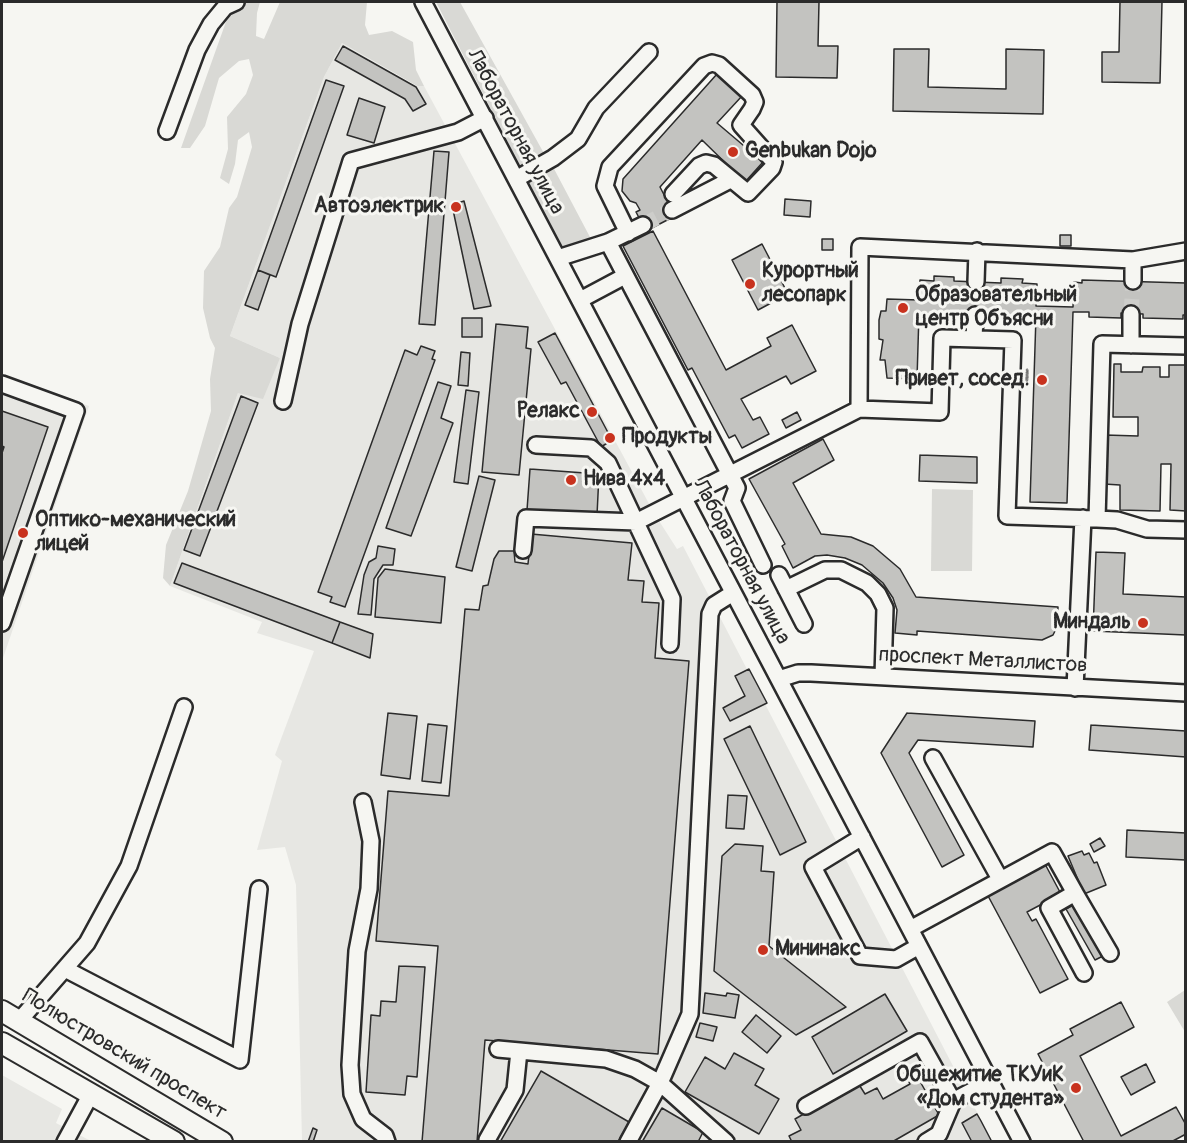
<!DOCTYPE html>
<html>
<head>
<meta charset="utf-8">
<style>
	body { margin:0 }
	#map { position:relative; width:1187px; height:1143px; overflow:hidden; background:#f6f6f2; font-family:Pangolin,sans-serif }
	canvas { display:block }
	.frame { position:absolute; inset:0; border:3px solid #2b2b2b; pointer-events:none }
</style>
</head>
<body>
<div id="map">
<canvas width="1187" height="1143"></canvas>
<div class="frame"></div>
</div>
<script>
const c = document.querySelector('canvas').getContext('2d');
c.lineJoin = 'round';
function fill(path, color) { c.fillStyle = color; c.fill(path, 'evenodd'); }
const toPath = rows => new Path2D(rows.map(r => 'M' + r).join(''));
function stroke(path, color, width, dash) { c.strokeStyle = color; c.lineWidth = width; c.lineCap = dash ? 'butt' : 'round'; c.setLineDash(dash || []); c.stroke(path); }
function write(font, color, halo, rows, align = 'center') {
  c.font = font + ' Pangolin,sans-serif'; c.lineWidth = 6; c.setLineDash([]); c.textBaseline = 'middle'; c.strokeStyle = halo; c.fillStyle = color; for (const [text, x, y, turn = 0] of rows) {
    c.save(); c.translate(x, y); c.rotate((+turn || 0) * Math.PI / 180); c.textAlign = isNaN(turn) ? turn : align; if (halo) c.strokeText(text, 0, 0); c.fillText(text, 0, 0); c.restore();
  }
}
fill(toPath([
	[342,43,416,86,424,86,654,513,677,549,683,546,992,1141,302,1141,296,885,285,847,257,850,282,761,275,755,314,651,257,633,262,622,170,586,238,393,280,358,230,336,324,77],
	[2,376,89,406,2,661],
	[2,1075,62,1109,56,1123,91,1141,2,1141]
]), '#e7e7e3');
fill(toPath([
	[233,2,260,2,257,13,256,36,264,39,280,2,367,2,365,25,369,35,392,31,413,42,416,70,424,86,417,86,342,43,324,77,230,336,280,358,263,399,238,393,170,586,163,578,166,545,188,491,211,411,210,379,215,348,210,338,203,308,204,271,220,247,229,208,237,197,252,147,249,132,238,140,235,164,229,184,220,178,228,149,227,117,246,94,253,75,249,59,239,61,219,78,205,126,190,148,181,148],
	[436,2,460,2,546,157,527,169,519,164],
	[552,165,591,239,560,249,528,187,531,177],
	[932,489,973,490,972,571,931,571],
	[1185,990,1185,1032,1167,1002]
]), '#d9d9d5');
const building = toPath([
	[777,2,819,2,818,46,838,46,837,78,776,77,777,2],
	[1120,2,1162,2,1160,83,1102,82,1102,52,1119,52,1120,2],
	[343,46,416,87,426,104,413,111,405,99,335,60,343,46],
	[894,49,929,49,928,87,1006,89,1006,49,1044,50,1043,114,893,111,894,49],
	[717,74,742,96,717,123,763,162,745,182,702,140,660,187,675,216,646,231,636,212,640,210,636,203,630,201,622,191,623,179,717,74],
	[326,80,344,86,276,277,258,270,326,80],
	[359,98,385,107,374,143,347,135,359,98],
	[434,151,449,152,435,325,419,324,434,151],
	[785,199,811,201,810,217,784,215,785,199],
	[464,201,491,306,474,309,452,205,464,201],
	[653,231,726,370,771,346,767,338,792,325,816,371,791,384,786,376,741,399,753,420,760,417,769,434,742,448,735,435,729,438,692,368,688,370,623,246,653,231],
	[1060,235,1071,235,1071,246,1060,246,1060,235],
	[822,239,833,239,833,250,822,250,822,239],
	[762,244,788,294,758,310,732,260,762,244],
	[258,270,270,275,258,310,245,305,258,270],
	[934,276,954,277,954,281,976,282,1001,283,1001,278,1023,279,1022,283,1037,284,1036,306,1073,307,1074,282,1082,283,1082,280,1186,283,1186,315,1183,315,1183,319,1143,318,1143,314,1121,313,1121,318,1089,317,1089,312,1073,312,1067,503,1030,502,1036,316,919,313,917,379,887,378,885,360,880,360,883,340,879,339,879,320,881,311,886,311,887,299,919,300,920,280,934,281,934,276],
	[462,318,482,318,482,337,462,337,462,318],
	[496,324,528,327,526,348,531,349,519,475,482,472,496,324],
	[555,333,612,440,601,447,566,382,561,384,538,342,555,333],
	[421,346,435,351,432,359,435,360,345,607,330,602,332,597,318,592,405,350,417,355,421,346],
	[461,352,470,353,468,386,458,385,461,352],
	[1114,364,1121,364,1121,372,1142,372,1143,367,1160,367,1160,377,1169,377,1169,365,1186,365,1186,511,1170,510,1171,464,1161,464,1160,511,1120,510,1120,485,1104,484,1105,435,1138,436,1138,417,1113,417,1114,364],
	[438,382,451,386,441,418,453,423,411,536,386,528,438,382],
	[466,390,479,392,468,484,454,482,466,390],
	[241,396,258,403,200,556,184,550,241,396],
	[2,411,48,427,2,562,2,453,4,447,2,446,2,411],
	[797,412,801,420,786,428,782,420,797,412],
	[823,439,834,460,793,483,821,534,851,537,873,546,900,569,916,597,1058,607,1057,627,1053,635,1042,640,917,631,917,635,895,633,897,610,893,598,883,583,862,565,845,558,827,555,815,556,793,568,782,546,785,544,749,479,823,439],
	[920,455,977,457,977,483,919,481,920,455],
	[530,469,599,474,597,515,527,510,530,469],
	[479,476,495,480,472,571,456,567,479,476],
	[531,534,632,543,628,580,644,581,642,602,659,603,655,658,689,661,658,1054,485,1040,477,1142,422,1142,438,946,376,941,388,791,449,796,465,609,479,610,483,586,488,585,494,559,499,551,514,551,515,562,528,564,531,534],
	[378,546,395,549,393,565,383,565,374,579,371,615,358,614,364,575,369,562,376,558,378,546],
	[1096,552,1125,553,1123,594,1186,597,1186,635,1093,631,1096,552],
	[182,563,340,622,332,643,174,583,182,563],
	[385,569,445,577,441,623,375,617,378,578,385,569],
	[340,622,373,634,370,658,332,643,340,622],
	[749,669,767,703,730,721,723,708,745,696,735,676,749,669],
	[388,713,417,716,410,779,381,775,388,713],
	[907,713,1035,721,1033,747,918,740,909,753,964,855,942,867,881,753,907,713],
	[428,724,447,726,441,783,422,781,428,724],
	[1091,725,1186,731,1186,757,1089,750,1091,725],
	[750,726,806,842,780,855,724,739,750,726],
	[728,795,747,796,744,829,726,828,728,795],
	[1127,830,1186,833,1186,860,1126,857,1127,830],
	[1100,838,1105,846,1094,852,1090,844,1100,838],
	[735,844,763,846,761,871,774,872,769,946,846,1007,796,1035,714,971,722,856,735,844],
	[1082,851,1084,855,1089,853,1094,863,1097,862,1106,885,1084,894,1068,856,1082,851],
	[1045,864,1061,894,1027,912,1032,921,1036,919,1068,979,1040,993,987,894,1045,864],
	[1075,904,1105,955,1095,960,1066,909,1075,904],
	[399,966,425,967,417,1077,407,1076,405,1095,366,1092,371,1015,380,1016,381,1001,396,1002,399,966],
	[705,993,726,996,727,993,739,995,735,1018,703,1013,705,993],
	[885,994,907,1031,833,1074,812,1037,885,994],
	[1121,1002,1134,1027,1080,1056,1121,1136,1176,1107,1186,1125,1186,1134,1171,1142,1084,1142,1038,1054,1073,1035,1070,1029,1121,1002],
	[756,1015,781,1036,767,1053,742,1032,756,1015],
	[700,1023,717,1027,713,1041,696,1037,700,1023],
	[734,1053,764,1069,755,1085,779,1099,759,1134,685,1092,705,1057,725,1069,734,1053],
	[1146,1064,1155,1082,1131,1095,1121,1077,1146,1064],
	[913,1069,939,1115,892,1142,792,1142,789,1136,801,1130,795,1119,858,1083,865,1094,877,1088,883,1099,910,1084,904,1073,913,1069],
	[541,1071,629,1122,618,1142,500,1142,541,1071],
	[662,1108,703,1132,698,1142,642,1142,662,1108],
	[977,1114,981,1121,992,1142,972,1142,962,1123,977,1114],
	[313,1128,317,1130,313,1142,308,1142,313,1128]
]);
fill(building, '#c3c3c0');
stroke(building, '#2b2b2b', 1.5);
stroke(toPath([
	[643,225,672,210],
	[1131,314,1133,281],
	[975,315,976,282]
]), '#cdcdca', 15, [15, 8]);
const minor = toPath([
	[423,2,1022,1142],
	[167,131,197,50,211,24,225,7,236,2],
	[516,179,553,158,578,139,596,108,649,52],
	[672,210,730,180],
	[628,233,605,186,610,167,704,66,712,63,719,65,752,95,755,102,752,109,741,125,774,162,772,168,748,193,714,165,706,163,699,166,673,194],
	[608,242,737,488,732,501,763,565],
	[558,258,608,242,643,225],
	[1133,281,1133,260],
	[976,282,977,251],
	[580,300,625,276],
	[974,339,975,315],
	[1131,345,1131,314],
	[2,384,76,411,2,623],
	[283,401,300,324,351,161,458,132,485,118],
	[859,409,940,412,942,338,1013,340,1007,516,1097,519,1102,344,1186,346],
	[536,445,591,448,608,463,672,599,670,644],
	[1097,519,1117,520,1147,529,1186,530],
	[523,550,526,518,636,522,859,409,860,247,1133,260,1186,251],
	[779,575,804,624],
	[786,589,825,570,841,570,867,583,878,594,885,608,883,677],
	[779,679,798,673,811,673,1186,693],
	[1075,688,1083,518],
	[933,758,1000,879],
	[363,802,371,841,369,889,357,951,350,1065,352,1094,363,1119,385,1136,387,1142],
	[862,837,813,867,860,956,896,959,919,946],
	[1075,893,1110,953],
	[910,929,1052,852,1075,893,1049,908,1084,973],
	[65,969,240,1060,259,889],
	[19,1021,87,943,129,866,184,707],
	[498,1049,606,1059,635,1069,660,1083,726,1142],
	[953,1101,991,1081],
	[806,1106,920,1042,953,1101,939,1134,926,1142],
	[487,1140,515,1090,519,1051],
	[65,1142,91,1094],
	[628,1142,660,1083,690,1014,710,614,714,605,733,593]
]);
const major = toPath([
	[2,1011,222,1142],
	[2,1043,174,1142]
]);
stroke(minor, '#2b2b2b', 20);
stroke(major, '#2b2b2b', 24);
stroke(minor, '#f6f6f2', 15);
stroke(major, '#f6f6f2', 20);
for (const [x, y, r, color] of [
	[733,152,6,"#c8321e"],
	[456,207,6,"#c8321e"],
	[750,284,6,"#c8321e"],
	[903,308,6,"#c8321e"],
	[1042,380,6,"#c8321e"],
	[592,412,6,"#c8321e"],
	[610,438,6,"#c8321e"],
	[571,480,6,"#c8321e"],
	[23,533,6,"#c8321e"],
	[1143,623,6,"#c8321e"],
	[763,950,6,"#c8321e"],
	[1076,1088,6,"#c8321e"]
]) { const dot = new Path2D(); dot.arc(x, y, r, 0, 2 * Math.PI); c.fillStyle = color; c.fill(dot); stroke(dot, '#f6f6f2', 2); }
write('21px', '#2b2b2b', '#f6f6f2', [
	["Лабораторная улица",515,132,62],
	["Лабораторная улица",741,562,62],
	["проспект Металлистов",983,661,3],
	["Полюстровский проспект",124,1055,31]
]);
write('bold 21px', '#2b2b2b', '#f6f6f2', [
	["Genbukan Dojo",745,152],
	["Автоэлектрик",444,207,"right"],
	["Курортный",762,272],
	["лесопарк",762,296],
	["Образовательный",915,296],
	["центр Объясни",915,320],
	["Привет, сосед!",1030,380,"right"],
	["Релакс",580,412,"right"],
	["Продукты",622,438],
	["Нива 4х4",583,480],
	["Оптико-механический",35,521],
	["лицей",35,545],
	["Миндаль",1131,623,"right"],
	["Мининакс",775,950],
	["Общежитие ТКУиК",1064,1076,"right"],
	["«Дом студента»",1064,1100,"right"]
], 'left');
</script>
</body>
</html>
